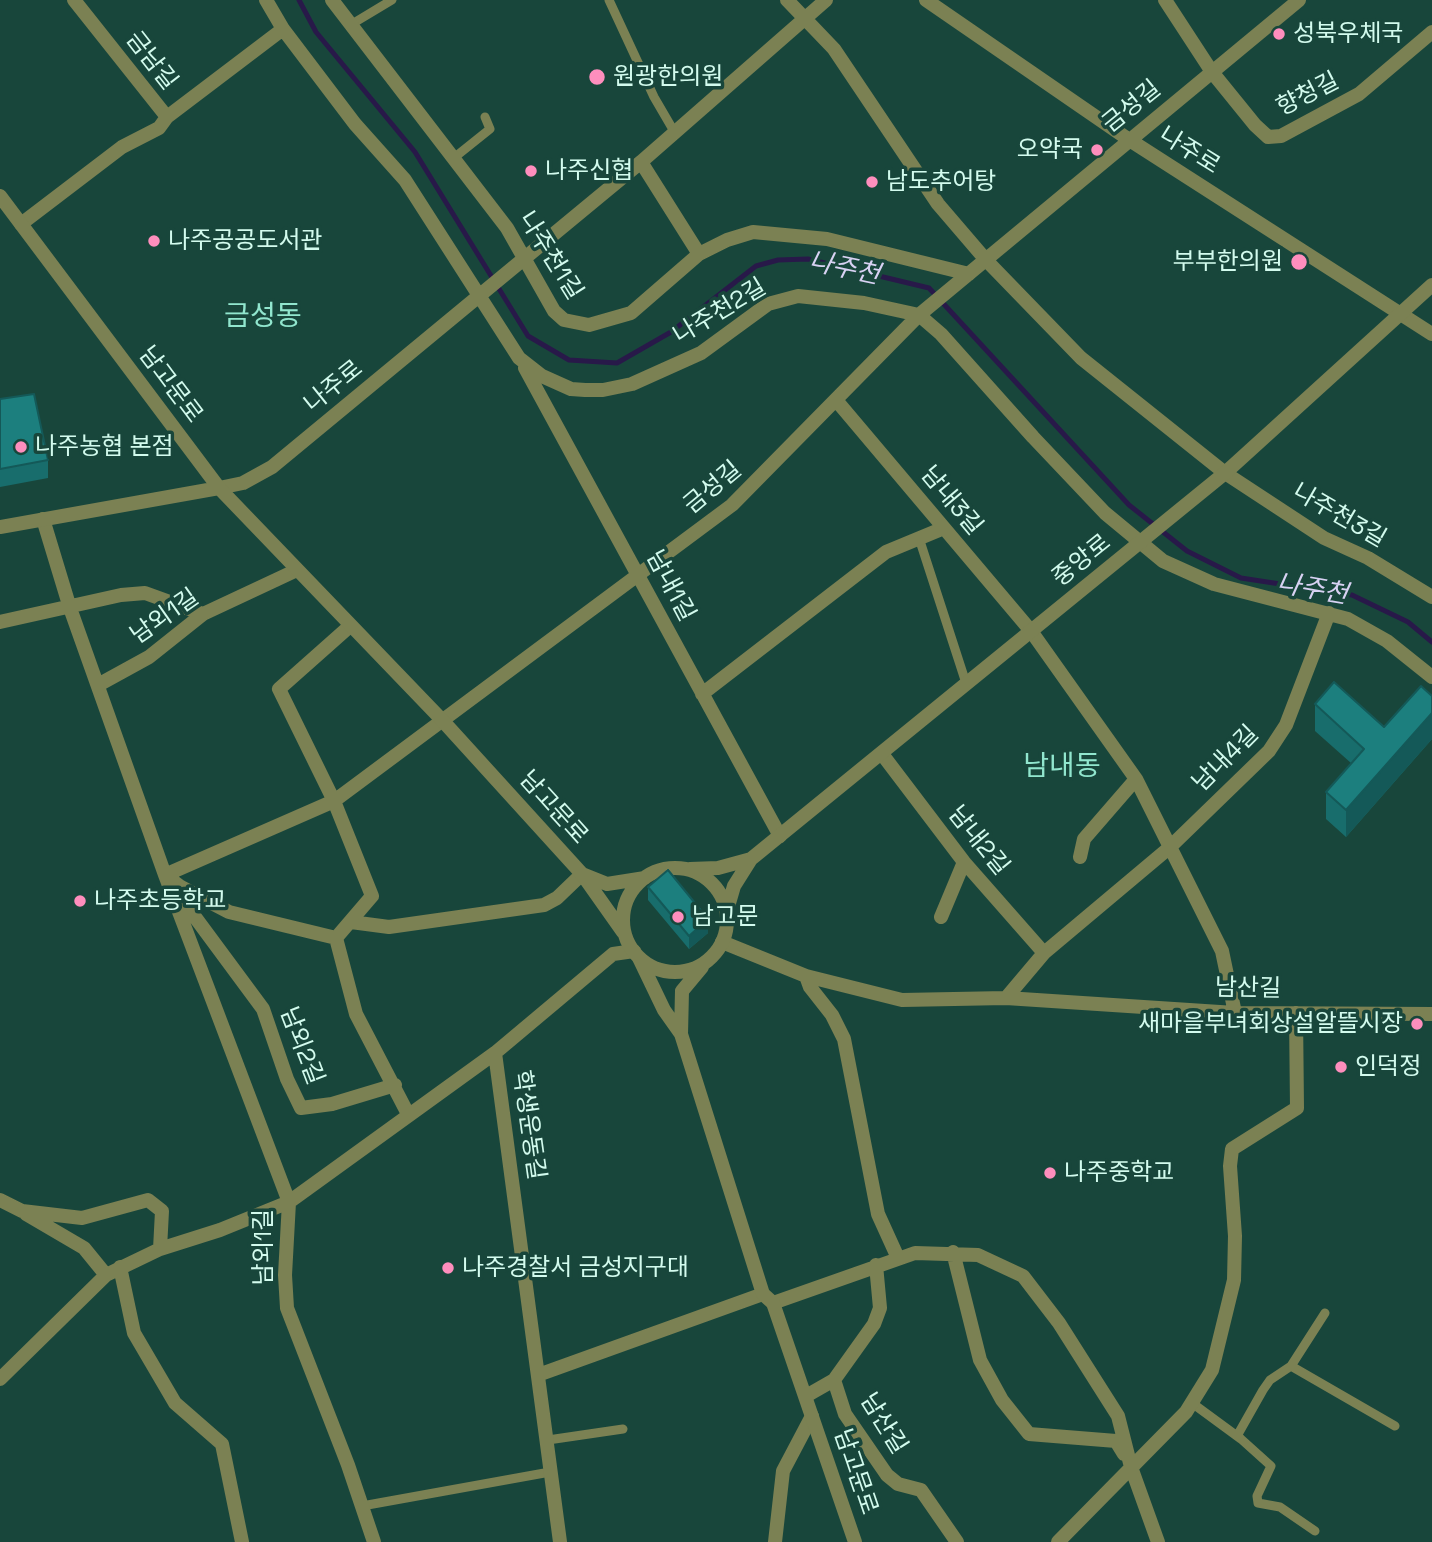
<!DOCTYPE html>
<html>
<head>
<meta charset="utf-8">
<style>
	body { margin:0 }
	canvas { display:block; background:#18463b }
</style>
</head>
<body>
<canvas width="1432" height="1542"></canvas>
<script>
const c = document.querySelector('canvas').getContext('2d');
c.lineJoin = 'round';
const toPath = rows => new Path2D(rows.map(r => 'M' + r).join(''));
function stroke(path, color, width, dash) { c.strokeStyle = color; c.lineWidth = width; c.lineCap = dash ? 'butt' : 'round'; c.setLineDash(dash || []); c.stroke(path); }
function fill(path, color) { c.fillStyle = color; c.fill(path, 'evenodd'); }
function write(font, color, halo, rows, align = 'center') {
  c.font = font + ' "Space Grotesk","Noto Sans KR",sans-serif'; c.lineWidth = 7; c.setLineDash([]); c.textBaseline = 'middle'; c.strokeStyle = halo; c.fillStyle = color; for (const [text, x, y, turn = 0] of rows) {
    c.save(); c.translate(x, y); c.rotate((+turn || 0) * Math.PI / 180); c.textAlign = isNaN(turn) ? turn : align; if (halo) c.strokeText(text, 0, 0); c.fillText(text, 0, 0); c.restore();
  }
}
stroke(toPath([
	[299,0,316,32,415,152,528,336,569,360,617,363,671,332,756,266,778,260,808,259,929,288,1129,505,1187,551,1241,578,1352,595,1408,622,1432,642]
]), '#281949', 5);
stroke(toPath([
	[609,0,654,97,675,133],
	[352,24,392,0],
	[455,157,490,129,485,117],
	[919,538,966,683],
	[1291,1366,1395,1426],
	[1192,1403,1241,1439,1271,1466,1257,1496,1258,1503,1280,1507,1315,1531],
	[1237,1436,1263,1390,1270,1380,1291,1366,1325,1313],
	[548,1440,623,1429],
	[362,1506,550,1472]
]), '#7b8153', 9);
stroke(toPath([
	[74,0,167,117],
	[266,0,283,29,355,124,405,180,519,358,542,376,571,389,585,390,603,390,632,384,701,353,768,304,798,296,864,303,919,315,941,334,1033,437,1105,513,1163,561,1214,584,1348,619,1387,641,1432,677],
	[332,0,507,228,554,311,564,320,589,325,631,313,699,254,727,240,753,232,827,239,969,274],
	[787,0,834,49,938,204,986,260,1081,358,1225,473,1324,538,1368,558,1432,597],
	[926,0,1128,139,1432,334],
	[1165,0,1212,72,1255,125,1268,137,1281,136,1359,94,1432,32],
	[641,162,699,254],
	[21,224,122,147,159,128,167,117,283,29],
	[525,368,780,836],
	[836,400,1031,631,1136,779,1222,951,1235,1013],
	[219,488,243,483,272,467,641,162,826,0],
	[43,519,70,608,165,875,289,1202,285,1275,287,1308,348,1465,374,1542],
	[0,622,121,595,145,593,203,614],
	[98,685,149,657,203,614,297,570],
	[702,694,886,552,944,528],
	[882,754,964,862,1044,953],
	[1080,857,1084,839,1136,779],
	[181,887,192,913,263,1009,287,1079,301,1108,332,1104,395,1085],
	[941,917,964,862],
	[351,922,389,927,544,905,557,898,582,874],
	[336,938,229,912,181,887,165,875,334,801,732,505,919,315,1299,0],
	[336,938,372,896,334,801,279,689,350,626],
	[336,938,356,1014,408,1114],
	[722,942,806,976,902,1000,1006,998,1235,1013,1432,1014],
	[806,976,810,987,832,1015,844,1039,878,1214,898,1258],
	[1006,998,1044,953,1169,848,1269,751,1286,725,1329,613],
	[0,1200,22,1211,82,1218,148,1200,162,1211,160,1249],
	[26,1214,84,1248,106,1275],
	[953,1252,980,1360,1002,1400,1029,1434,1116,1441,1124,1454],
	[120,1267,134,1333,175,1403,222,1444,242,1542],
	[773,1303,915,1253,978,1255,1023,1276,1059,1323,1118,1416,1131,1467,1158,1542],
	[538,1375,763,1294],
	[0,1379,106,1275,160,1249,220,1230,289,1202,495,1053],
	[834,1380,845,1414,887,1475,898,1484,921,1490,957,1542],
	[806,1396,834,1380,874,1324,880,1308,876,1265],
	[560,1542,495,1053,613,954,634,951],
	[775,1542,783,1471,812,1416],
	[1058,1542,1186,1412,1212,1370,1234,1280,1235,1236,1230,1166,1232,1149,1297,1108,1296,1013]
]), '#7b8153', 14);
stroke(toPath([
	[0,196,219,488,442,720,582,874],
	[0,527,219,488],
	[751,859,1225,473,1432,285],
	'623 920a52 52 0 1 1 104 0a52 52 0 1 1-104 0Z',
	[690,869,718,868,751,859,734,886,727,910],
	[623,932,582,874,607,884,645,878],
	[639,958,664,1010,681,1034,682,991,702,967],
	[681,1034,763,1294,773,1303,855,1542]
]), '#7b8153', 14);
fill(toPath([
	[0,399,48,460,48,478,0,487],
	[1432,696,1432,739,1346,837,1326,819,1326,792,1351,763,1315,731,1315,704,1384,727],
	[648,887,708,933,689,949,648,900]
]), '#186d6c');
fill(toPath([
	[1432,713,1432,739,1346,837,1346,810],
	[708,919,708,933,689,949,689,936]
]), '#145958');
const building = toPath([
	[34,394,48,460,0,469,0,399,34,394],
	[1334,682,1384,727,1421,686,1432,696,1432,713,1346,810,1326,792,1364,749,1315,704,1334,682],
	[668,870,708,919,689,936,648,887,668,870]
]);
fill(building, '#1c7f7e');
stroke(building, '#145958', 2);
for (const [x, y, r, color] of [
	[1279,34,7,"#fe8ebd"],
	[597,77,9,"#fe8ebd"],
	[1097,150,7,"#fe8ebd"],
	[531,171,7,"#fe8ebd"],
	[872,182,7,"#fe8ebd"],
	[154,241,7,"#fe8ebd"],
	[1299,262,9,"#fe8ebd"],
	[21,447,7,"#fe8ebd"],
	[80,901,7,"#fe8ebd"],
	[678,917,7,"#fe8ebd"],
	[1417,1024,7,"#fe8ebd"],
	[1341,1067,7,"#fe8ebd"],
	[1050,1173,7,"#fe8ebd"],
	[448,1268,7,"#fe8ebd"]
]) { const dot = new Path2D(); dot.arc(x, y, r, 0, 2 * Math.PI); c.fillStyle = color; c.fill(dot); stroke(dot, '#18463b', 2.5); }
write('24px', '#d3fbee', '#18463b', [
	["성북우체국",1293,34],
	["원광한의원",613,77],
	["오약국",1083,150,"right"],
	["나주신협",545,171],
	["남도추어탕",886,182],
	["나주공공도서관",168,241],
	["부부한의원",1283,262,"right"],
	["나주농협 본점",35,447],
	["나주초등학교",94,901],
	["남고문",692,917],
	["새마을부녀회상설알뜰시장",1403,1024,"right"],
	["인덕정",1355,1067],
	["나주중학교",1064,1173],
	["나주경찰서 금성지구대",462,1268]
], 'left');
write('24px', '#d3fbee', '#18463b', [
	["금남길",151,61,52],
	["향청길",1308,95,-27],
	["금성길",1132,107,-39],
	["나주로",1189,151,32],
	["나주천1길",550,256,58],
	["나주천2길",720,312,-31],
	["남고문로",170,385,53],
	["나주로",334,387,-39],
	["금성길",713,488,-40],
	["남내3길",951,501,50],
	["나주천3길",1339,516,30],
	["중앙로",1082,561,-39],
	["남내1길",670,586,62],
	["남외1길",165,617,-35],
	["남내4길",1226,759,-45],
	["남고문로",553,808,48],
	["남내2길",978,841,51],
	["남산길",1248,989,1],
	["남외2길",301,1046,69],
	["학생운동길",528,1125,82],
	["남외1길",264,1247,-90],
	["남산길",883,1424,58],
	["남고문로",855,1472,71]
]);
write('italic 26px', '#d8d2f3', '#18463b', [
	["나주천",844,269,12],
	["나주천",1312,590,10]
]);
write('28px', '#91e6ce', '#18463b', [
	["금성동",263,317],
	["남내동",1062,767]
]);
</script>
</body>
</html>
